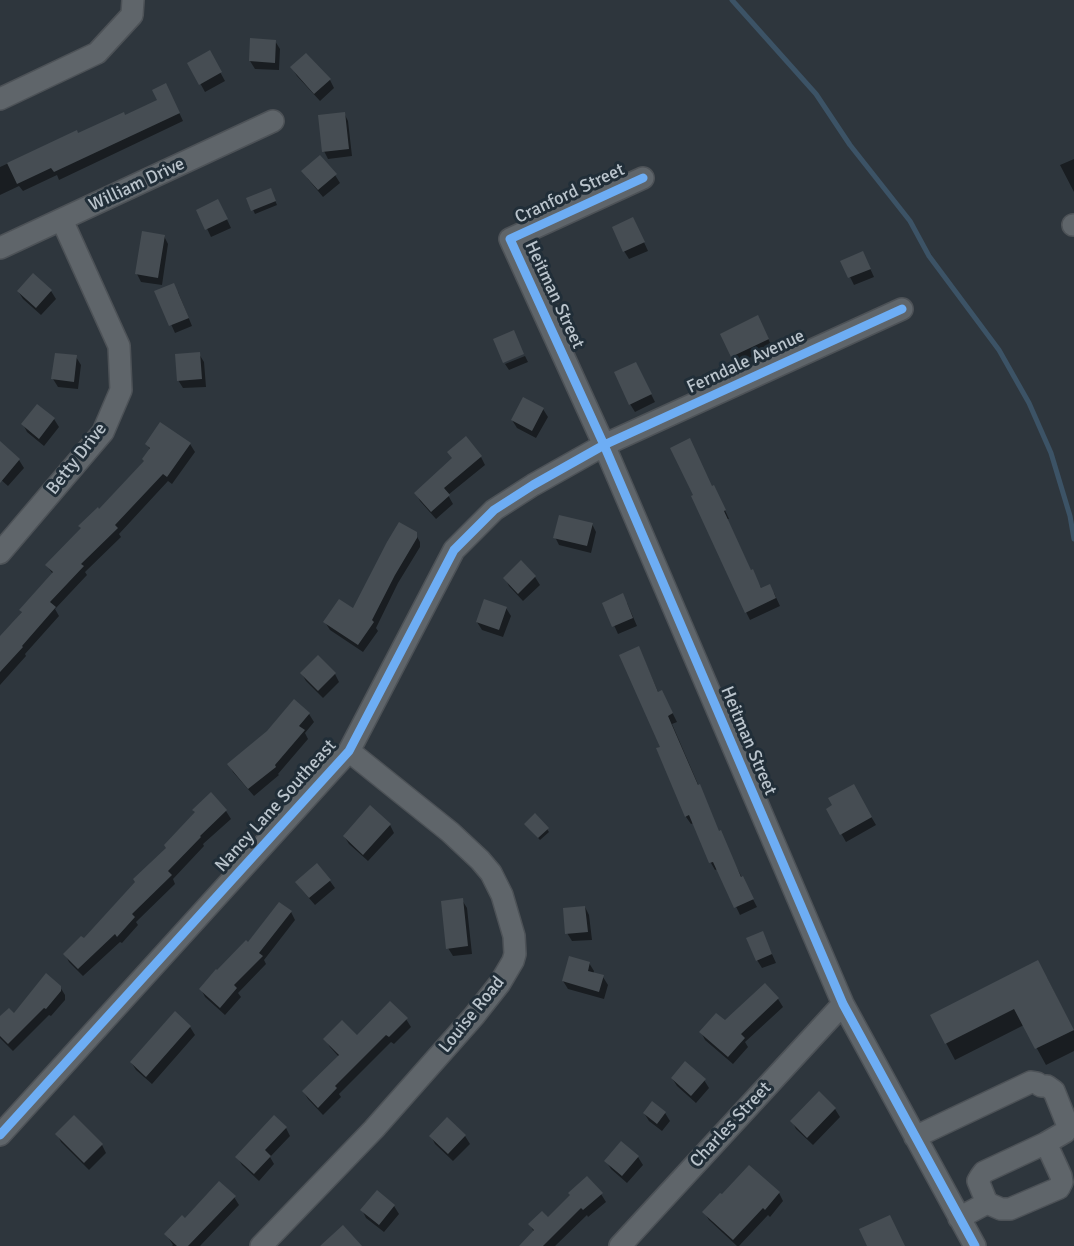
<!DOCTYPE html>
<html>
<head>
<meta charset="utf-8">
<style>
	body { margin:0 }
	canvas { display:block; background:#2e363d }
</style>
</head>
<body>
<canvas width="1074" height="1246"></canvas>
<script>
const c = document.querySelector('canvas').getContext('2d');
c.lineJoin = 'round';
function fill(path, color) { c.fillStyle = color; c.fill(path, 'evenodd'); }
const toPath = rows => new Path2D(rows.map(r => 'M' + r).join(''));
function stroke(path, color, width, dash) { c.strokeStyle = color; c.lineWidth = width; c.lineCap = dash ? 'butt' : 'round'; c.setLineDash(dash || []); c.stroke(path); }
function write(font, color, halo, rows, align = 'center') {
  c.font = font + ' Signika,sans-serif'; c.lineWidth = 6; c.setLineDash([]); c.textBaseline = 'middle'; c.strokeStyle = halo; c.fillStyle = color; for (const [text, x, y, turn = 0] of rows) {
    c.save(); c.translate(x, y); c.rotate((+turn || 0) * Math.PI / 180); c.textAlign = isNaN(turn) ? turn : align; if (halo) c.strokeText(text, 0, 0); c.fillText(text, 0, 0); c.restore();
  }
}
fill(toPath([
	[275,41,280,49,279,70,255,69,250,61],
	[209,52,225,81,205,92,189,63],
	[306,55,330,80,334,88,320,101,297,76,292,68],
	[170,93,183,121,59,180,57,175,23,191,19,186,0,195,0,167,76,132,78,135,125,117,159,101],
	[344,113,348,121,352,156,328,159,324,151],
	[1074,159,1074,192,1060,165],
	[303,171,335,175,340,183,323,197,308,179],
	[272,193,277,205,255,214,248,199],
	[222,209,231,228,211,237,198,210],
	[637,227,648,251,629,259,624,251],
	[164,236,168,244,162,285,141,282,137,274],
	[863,253,874,277,854,285,842,261],
	[18,291,51,291,56,299,41,315,23,299],
	[156,291,178,292,192,326,175,333],
	[762,325,772,347,737,364,732,356],
	[199,354,204,362,206,387,183,388,178,380],
	[525,356,528,362,509,370,505,364],
	[76,357,81,365,78,389,58,387,53,379],
	[640,372,655,402,635,412,630,404],
	[38,406,54,419,59,427,44,446,27,432,23,424],
	[543,409,548,417,536,438,517,428,512,420],
	[147,444,190,444,195,452,172,484,168,481,119,534,121,537,85,572,87,575,55,609,59,616,25,654,26,656,0,685,0,639,53,574,47,566,145,462,150,450],
	[0,451,19,460,24,468,8,486,0,479],
	[481,457,485,465,448,495,453,504,436,519,420,501,416,493],
	[712,488,718,495,729,519,727,519,751,571,762,589,774,593,780,606,750,620,746,612],
	[592,524,596,532,591,553,559,545,555,537],
	[415,533,420,542,420,547,398,583,376,628,378,631,363,652,330,630,325,622,353,610],
	[521,562,535,577,540,585,523,601,509,586,505,578],
	[604,603,627,603,637,626,618,634],
	[506,608,511,616,503,637,482,630,477,622],
	[639,648,659,694,666,700,677,722,672,724,719,833,757,907,740,915,718,869,715,870,711,863,694,823,691,824,686,817,658,749,662,747],
	[302,674,335,674,339,682,323,698,306,681],
	[294,701,309,714,314,722,305,733,308,739,278,774,279,775,254,796,233,772,229,764,268,732],
	[853,786,876,825,846,842,828,810,835,806],
	[226,811,231,819,203,844,204,846,173,879,175,884,136,922,138,925,122,943,120,942,83,976,69,962,65,954,84,940,167,848,196,813],
	[390,825,394,833,368,861,349,844,344,836],
	[528,827,547,829,549,832,540,840],
	[330,881,335,888,315,905,302,890,297,883],
	[462,900,467,908,472,954,453,956,448,948],
	[585,907,589,915,592,940,572,941,567,933],
	[291,912,295,920,264,960,266,964,238,993,241,997,225,1015,205,997,201,989,248,944],
	[766,941,776,963,762,968,757,960],
	[589,963,594,971,593,974,603,977,608,985,604,999,568,989,563,981],
	[1047,978,1074,1031,1074,1051,1046,1065,1024,1025,955,1060,946,1043],
	[765,985,778,999,783,1007,745,1042,748,1047,733,1064,705,1040,701,1032,725,1022],
	[60,987,65,995,65,1000,51,1016,49,1015,13,1051,0,1038,0,1018,14,1015],
	[175,1014,190,1027,195,1035,152,1084,136,1070,131,1062],
	[406,1019,411,1027,394,1044,391,1042,339,1094,341,1097,323,1115,308,1099,303,1091,339,1057,330,1047,325,1039,357,1037],
	[672,1078,704,1080,709,1088,696,1103,677,1086],
	[819,1093,835,1109,840,1117,813,1145,796,1129,792,1121],
	[652,1103,665,1113,670,1121,662,1131,649,1121,644,1113],
	[286,1128,290,1136,270,1157,274,1164,259,1181,242,1165,237,1157],
	[57,1134,102,1145,106,1153,89,1170,61,1142],
	[431,1136,465,1136,470,1144,453,1161,435,1144],
	[638,1157,643,1165,627,1183,611,1169,606,1161],
	[779,1193,783,1201,770,1217,768,1215,739,1246,737,1246,709,1220,704,1212],
	[601,1194,606,1202,588,1217,587,1215,555,1246,521,1246,534,1232,530,1225,548,1219,571,1196],
	[234,1197,239,1205,200,1246,172,1246,173,1245,166,1234,185,1220],
	[394,1206,399,1214,384,1232,366,1218,362,1210]
]), '#0007');
stroke(toPath([
	[732,0,816,94,850,145,910,221,929,256,999,350,1029,403,1051,453,1070,516,1074,539]
]), '#3c5366', 5);
fill(toPath([
	[250,38,276,40,275,63,249,61],
	[210,50,222,72,199,85,187,63],
	[306,53,331,79,314,94,290,67],
	[166,83,180,113,54,172,51,168,17,184,7,163,77,130,78,133,124,112,125,115,157,100,152,90],
	[345,112,349,149,322,152,318,115],
	[320,155,337,174,318,190,301,171],
	[271,188,276,201,251,211,246,198],
	[218,199,228,219,205,230,196,210],
	[633,217,645,242,623,252,612,227],
	[142,231,165,235,158,278,135,274],
	[863,251,871,269,848,278,840,261],
	[33,273,52,290,36,308,17,291],
	[174,283,189,318,169,326,154,291],
	[758,315,769,339,731,357,720,334],
	[514,330,524,354,503,363,493,339],
	[200,352,202,379,177,381,175,354],
	[55,353,77,355,74,382,51,379],
	[636,362,652,394,629,405,614,372],
	[523,397,544,408,532,431,511,420],
	[37,404,55,418,39,439,21,424],
	[160,422,191,443,167,477,163,474,115,525,118,528,81,564,84,566,50,602,56,607,22,646,23,647,0,672,0,636,22,612,19,610,53,572,45,565,81,528,78,526,98,507,99,509,144,461,142,459,150,448,145,444],
	[466,436,482,456,444,488,450,495,431,512,414,493,452,458,447,452],
	[690,438,712,486,714,485,726,510,724,511,751,570,753,569,761,588,770,584,776,598,745,613,691,496,693,495,670,448],
	[0,441,20,459,0,483],
	[559,515,593,523,587,546,553,538],
	[399,522,417,532,417,538,395,575,372,620,374,622,358,645,323,622,339,599,353,608,387,542],
	[521,560,536,576,518,594,503,578],
	[623,593,633,618,612,627,602,603],
	[484,599,507,607,499,630,476,622],
	[639,646,658,692,662,690,673,713,668,716,698,785,700,784,719,831,721,830,741,877,743,876,754,899,734,908,713,862,709,863,689,815,685,817,656,748,660,747,619,655],
	[318,655,336,673,318,691,300,673],
	[294,699,310,713,299,726,305,730,275,765,276,767,248,789,227,764,267,731],
	[854,784,872,817,840,835,826,809,832,805,828,798],
	[211,792,227,810,200,836,201,837,168,871,172,875,132,914,135,917,117,937,115,934,78,969,63,954,81,936,84,938,135,882,133,879,166,848,164,845,195,812,192,810],
	[370,805,391,824,363,855,343,836],
	[535,813,549,828,538,838,524,824],
	[317,863,331,880,309,898,295,882],
	[463,898,468,946,446,949,441,901],
	[279,902,292,911,259,953,263,956,234,985,237,988,220,1008,199,989,216,969,217,970,246,940,248,942],
	[585,906,588,932,565,934,563,908],
	[763,931,772,954,756,961,746,938],
	[569,956,590,962,588,971,604,975,599,992,562,981],
	[1038,960,1074,1030,1035,1049,1014,1009,945,1044,930,1015],
	[46,973,61,986,61,991,46,1009,44,1008,8,1044,0,1036,0,1016,9,1008,14,1013],
	[765,983,779,998,741,1034,745,1038,728,1057,699,1032,716,1013,725,1020],
	[390,1001,408,1018,389,1037,386,1035,335,1086,337,1088,318,1108,302,1091,339,1055,323,1039,342,1020,357,1035],
	[175,1011,191,1026,146,1077,130,1062],
	[685,1061,706,1079,691,1096,671,1078],
	[819,1091,836,1108,807,1138,790,1121],
	[652,1101,666,1112,657,1124,643,1113],
	[74,1115,103,1144,84,1163,55,1134],
	[274,1115,287,1127,265,1150,271,1156,254,1174,235,1157],
	[447,1117,466,1135,448,1154,429,1136],
	[621,1141,639,1156,622,1176,604,1161],
	[749,1165,780,1192,765,1210,763,1208,733,1240,702,1212,720,1193,722,1194],
	[587,1176,603,1193,583,1210,581,1208,543,1246,519,1246,534,1230,528,1224,542,1211,548,1217,570,1195,568,1193],
	[219,1181,236,1196,188,1246,177,1246,164,1234,182,1215,185,1218],
	[377,1190,395,1205,379,1225,360,1210],
	[890,1215,905,1246,867,1246,859,1229],
	[343,1225,362,1246,320,1246]
]), '#464d53');
const minor = toPath([
	[0,99,97,53,132,15,133,0],
	[643,178,510,239,604,445,843,1004,975,1246],
	[1073,225,1074,225],
	[0,248,273,121],
	[0,553,103,432,121,390,119,346,62,220],
	[0,1135,349,751,454,550,494,510,533,485,604,445,902,309],
	[915,1137,1031,1082,1037,1083,1041,1086,1047,1086,1054,1091,1068,1126,1065,1132,1046,1143,1061,1176,1062,1182,1059,1188,1010,1209,1001,1209,987,1203,959,1218],
	[987,1203,978,1181,981,1176,984,1172,1046,1143],
	[261,1246,374,1129,474,1016,500,983,513,961,515,954,514,936,502,895,491,873,480,860,450,832,349,751],
	[620,1246,843,1004]
]);
stroke(minor, '#4d5257', 24);
stroke(minor, '#5f656a', 21);
stroke(toPath([
	[643,178,510,239,604,445,843,1004,975,1246],
	[0,1135,349,751,454,550,494,510,533,485,604,445,902,309]
]), '#6dadf4', 9);
write('18px', '#bac4cc', '#212e38', [
	["William Drive",137,185,-25],
	["Cranford Street",570,194,-25],
	["Heitman Street",554,295,65],
	["Ferndale Avenue",746,362,-25],
	["Betty Drive",77,459,-52],
	["Heitman Street",748,741,67],
	["Nancy Lane Southeast",276,806,-48],
	["Louise Road",472,1015,-51],
	["Charles Street",731,1125,-47]
]);
</script>
</body>
</html>
